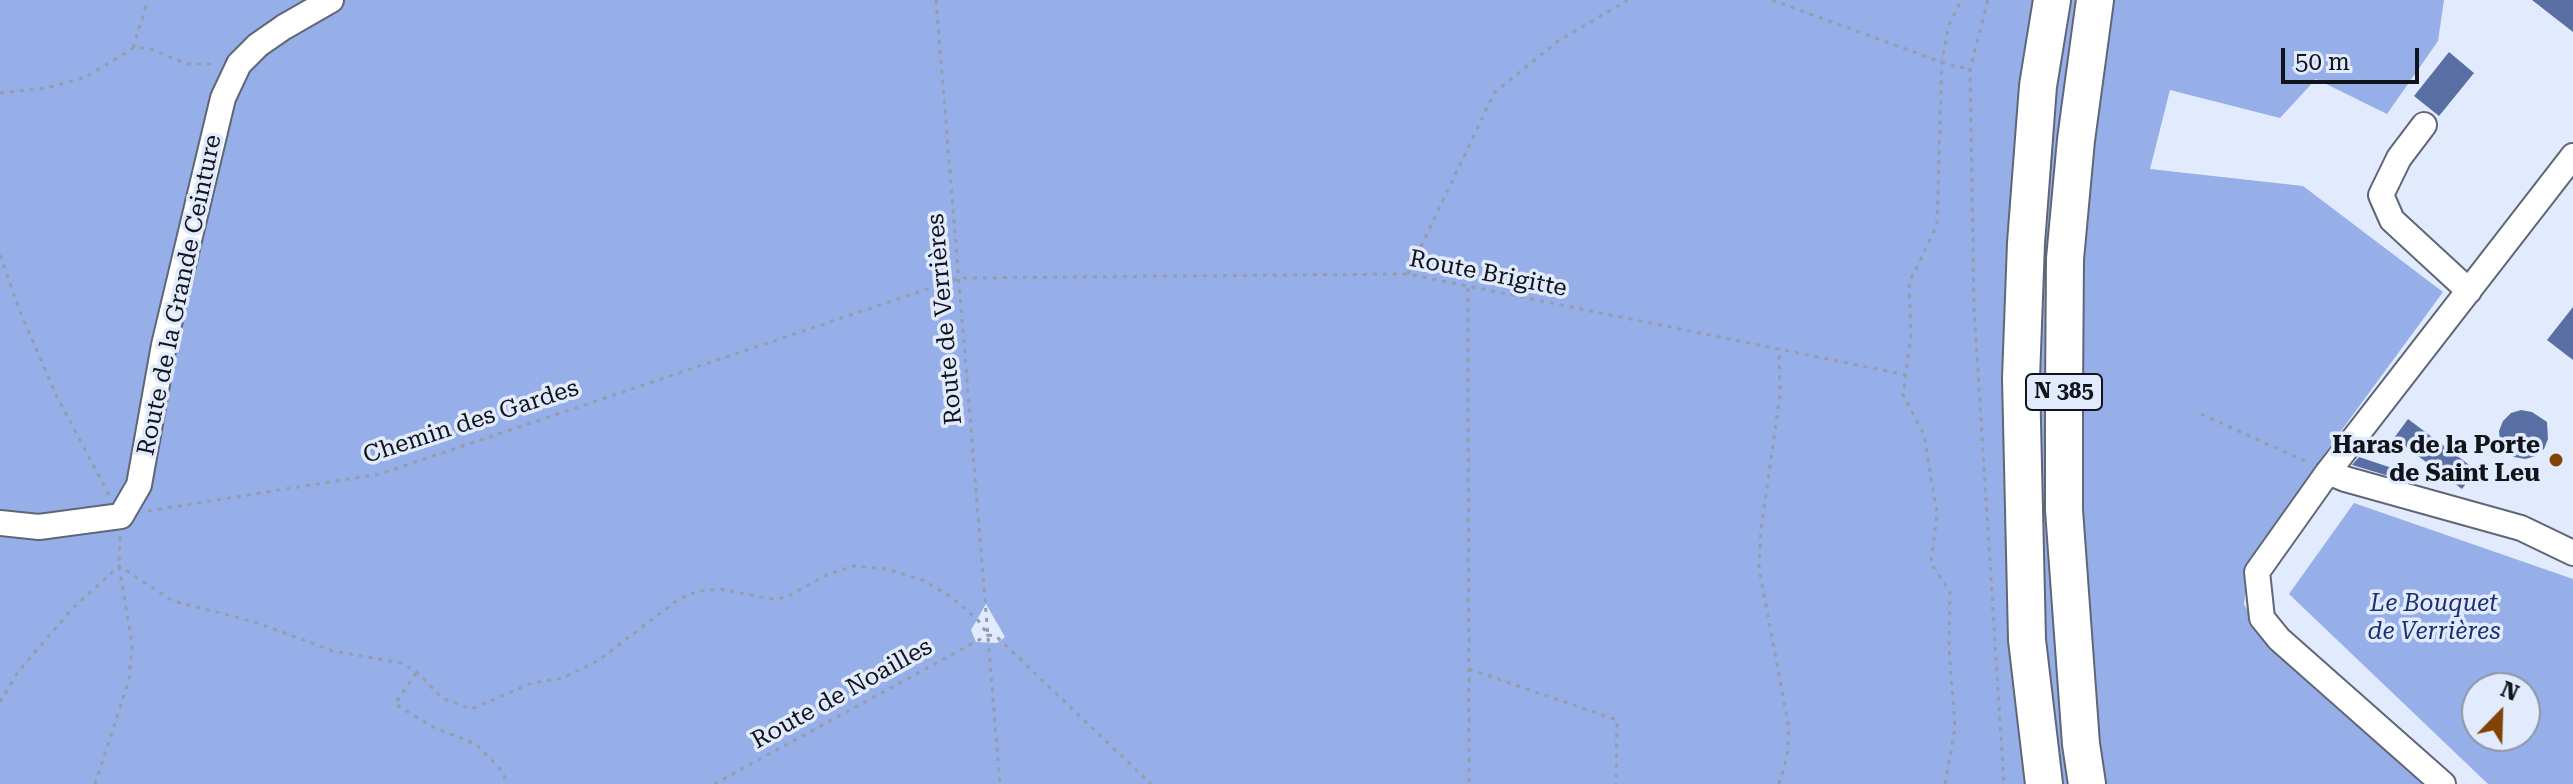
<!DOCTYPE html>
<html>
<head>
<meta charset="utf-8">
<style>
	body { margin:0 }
	#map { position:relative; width:2573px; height:784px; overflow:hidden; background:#e2eafd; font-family:"Roboto Serif",serif }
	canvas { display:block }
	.north { position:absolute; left:2461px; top:672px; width:80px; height:80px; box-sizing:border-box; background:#e2eafd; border:2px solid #8e94a2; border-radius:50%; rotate:23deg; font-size:22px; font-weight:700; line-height:32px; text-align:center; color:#11141a }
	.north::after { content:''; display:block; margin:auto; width:28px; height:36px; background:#824304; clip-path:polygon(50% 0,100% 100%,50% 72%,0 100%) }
	.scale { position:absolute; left:2281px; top:48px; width:138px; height:36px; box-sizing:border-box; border:4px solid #11141a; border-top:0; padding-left:10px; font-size:24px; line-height:28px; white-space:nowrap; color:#11141a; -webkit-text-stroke:6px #e2eafd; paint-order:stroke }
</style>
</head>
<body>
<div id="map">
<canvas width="2573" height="784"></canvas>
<div class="north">N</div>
<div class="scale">50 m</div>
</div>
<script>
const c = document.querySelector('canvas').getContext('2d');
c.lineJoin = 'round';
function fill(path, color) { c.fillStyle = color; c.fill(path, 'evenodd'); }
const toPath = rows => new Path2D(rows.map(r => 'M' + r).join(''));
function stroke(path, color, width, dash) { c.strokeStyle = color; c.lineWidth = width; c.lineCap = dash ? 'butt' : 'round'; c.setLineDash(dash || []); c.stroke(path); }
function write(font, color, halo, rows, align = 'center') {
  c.font = font + ' "Roboto Serif",serif'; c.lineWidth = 7; c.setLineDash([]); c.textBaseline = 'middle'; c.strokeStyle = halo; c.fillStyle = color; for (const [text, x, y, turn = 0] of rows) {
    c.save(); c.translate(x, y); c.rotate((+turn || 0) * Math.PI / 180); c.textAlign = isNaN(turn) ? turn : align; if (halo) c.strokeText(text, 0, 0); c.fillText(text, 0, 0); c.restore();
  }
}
fill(toPath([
	[0,0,2444,0,2438,41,2387,114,2316,79,2280,118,2170,90,2150,169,2303,186,2443,292,2322,457,2250,563,2244,604,2263,640,2430,784,0,784],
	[986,604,1005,637,997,643,976,642,971,630],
	[2354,503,2573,579,2573,784,2488,784,2289,594],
	[2525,688,2525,736,2477,736,2477,688]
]), '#97afe9');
fill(toPath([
	[2532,0,2573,0,2573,32],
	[2449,52,2474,73,2439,116,2414,96],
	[2573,307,2573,360,2547,340],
	[2521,410,2532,412,2547,422,2548,439,2544,449,2536,456,2525,459,2514,457,2505,451,2500,442,2499,431,2503,421,2511,413],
	[2408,419,2476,470,2462,489,2394,438],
	[2359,457,2395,469,2392,477,2352,465]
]), '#596fa4');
const minor = toPath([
	[2424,125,2399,158,2381,195,2392,220,2469,291],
	[2328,472,2345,479,2521,528,2573,553],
	[0,523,39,527,121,516,139,485,164,345,223,98,239,64,258,45,284,27,331,0],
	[2443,784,2279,639,2262,618,2257,572,2328,472,2573,156]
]);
const highway = toPath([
	[2044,784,2027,640,2021,378,2026,243,2038,86,2052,0],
	[2087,784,2081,744,2064,510,2064,392,2065,259,2076,140,2095,0]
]);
stroke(minor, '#5f6676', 28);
stroke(highway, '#5f6676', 40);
stroke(toPath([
	[936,0,1000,784],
	[1772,0,1949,65,1970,69],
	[1988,0,1970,69,1974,309,2004,784],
	[133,48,148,0],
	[0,93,46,88,86,77,133,48,148,48,187,64,215,64],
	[0,255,21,314,57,397,109,495],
	[1408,274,1494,93,1558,41,1628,0],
	[1468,288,1469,784],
	[2201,414,2307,462],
	[148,511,380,474,960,278,1408,274,1907,375],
	[988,635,996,636,1151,784],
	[1469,669,1617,720,1616,784],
	[416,673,395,704,435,728,476,744,502,771,507,784],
	[0,702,18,672,73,608,119,566,173,601,255,622,333,651,401,663,417,672,442,698,471,709,532,683,563,678,599,660,679,599,698,591,721,589,770,599,787,597,826,575,854,566,886,569,923,580,951,597,977,619,988,635],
	[95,784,129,680,132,644,119,566,120,536],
	[714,784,988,635],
	[1779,784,1787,757,1789,728,1759,568,1761,530,1780,395,1779,349],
	[1945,784,1955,728,1949,647,1950,592,1931,563,1937,513,1924,435,1903,395,1911,335,1909,283,1937,225,1942,61,1949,25,1959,5,1959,0]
]), '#959caa', 3, [4, 6]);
stroke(minor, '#fff', 24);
stroke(highway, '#fff', 36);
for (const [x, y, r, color] of [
	[2556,460,8,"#824304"]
]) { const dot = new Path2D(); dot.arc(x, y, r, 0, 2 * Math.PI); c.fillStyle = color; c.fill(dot); stroke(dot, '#e2eafd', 3); }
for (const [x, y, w] of [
	[2064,392,76]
]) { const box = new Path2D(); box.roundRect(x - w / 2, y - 18, w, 36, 6); c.fillStyle = '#e2eafd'; c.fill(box); stroke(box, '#11141a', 2); }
write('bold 22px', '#11141a', null, [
	["N 385",2064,392]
]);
write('24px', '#11141a', '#e2eafd', [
	["Route Brigitte",1488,274,11],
	["Route de la Grande Ceinture",180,295,-78],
	["Route de Verrières",945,319,-95],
	["Chemin des Gardes",471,422,-18],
	["Route de Noailles",842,694,-29]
]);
write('bold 24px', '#11141a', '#e2eafd', [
	["Haras de la Porte",2540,446],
	["de Saint Leu",2540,474]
], 'right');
write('italic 24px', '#1b3072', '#e2eafd', [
	["Le Bouquet",2434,604],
	["de Verrières",2434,632]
]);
</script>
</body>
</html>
